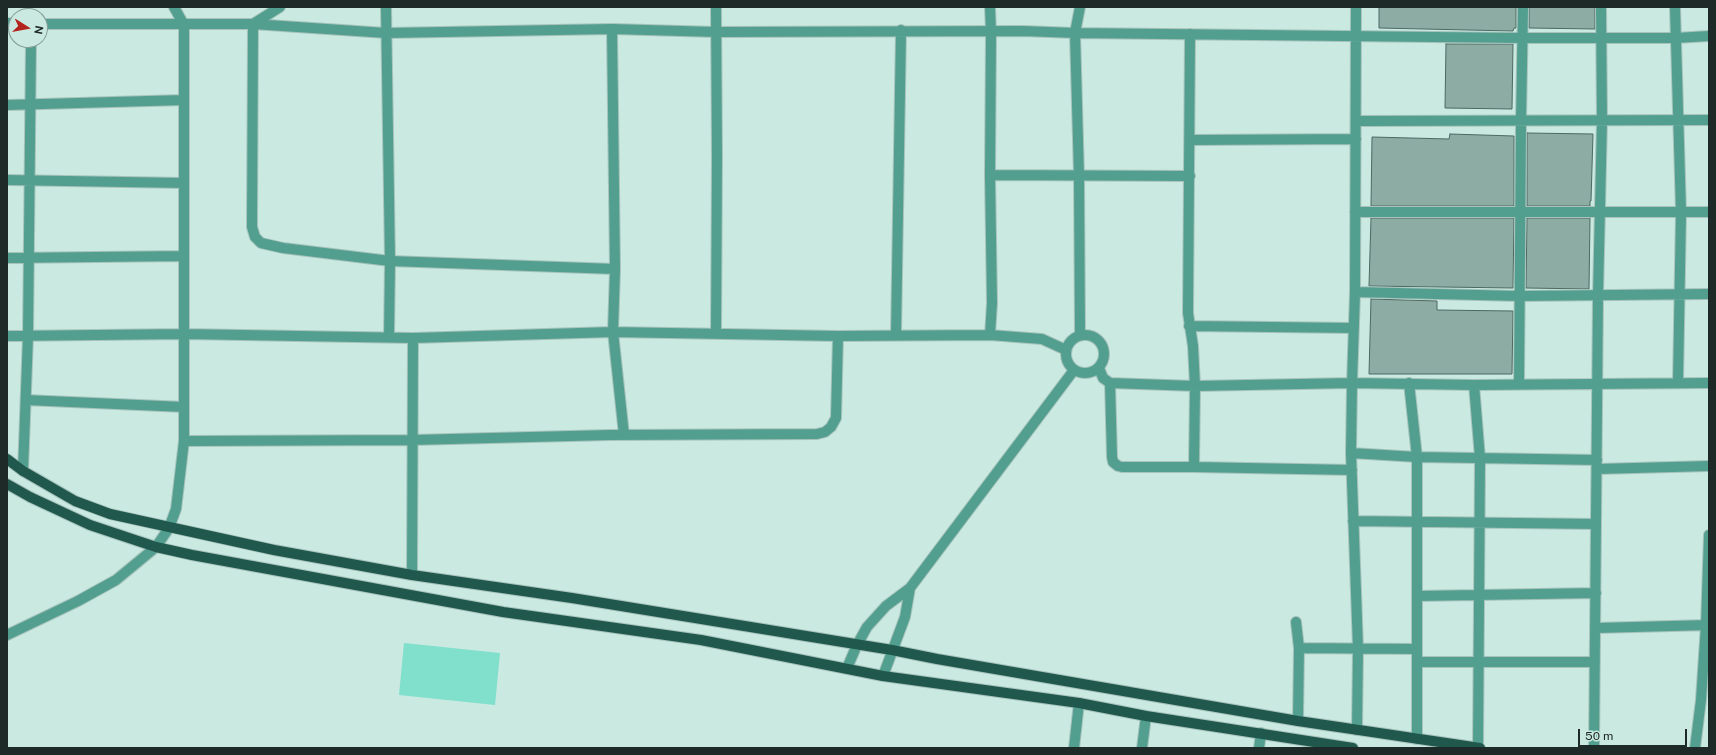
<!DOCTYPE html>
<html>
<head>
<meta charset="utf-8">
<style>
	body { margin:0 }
	#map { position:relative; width:1716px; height:755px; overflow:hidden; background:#c9e9e1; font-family:"Public Sans",sans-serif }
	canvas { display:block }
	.frame { position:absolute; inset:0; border:8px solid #1e2a27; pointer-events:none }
	.north { position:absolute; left:8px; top:8px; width:40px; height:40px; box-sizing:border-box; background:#c9e9e1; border:1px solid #859d97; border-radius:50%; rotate:101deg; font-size:11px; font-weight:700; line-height:16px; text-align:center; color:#1e2a27 }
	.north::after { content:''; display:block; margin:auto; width:14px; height:18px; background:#b3241c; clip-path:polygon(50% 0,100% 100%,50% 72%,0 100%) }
	.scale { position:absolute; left:1578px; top:729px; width:109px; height:18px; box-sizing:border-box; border:2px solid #1e2a27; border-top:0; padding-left:5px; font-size:12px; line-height:14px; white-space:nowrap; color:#1e2a27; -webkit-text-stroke:3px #c9e9e1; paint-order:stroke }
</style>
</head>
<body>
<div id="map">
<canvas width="1716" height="755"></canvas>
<div class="frame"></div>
<div class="north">N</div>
<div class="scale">50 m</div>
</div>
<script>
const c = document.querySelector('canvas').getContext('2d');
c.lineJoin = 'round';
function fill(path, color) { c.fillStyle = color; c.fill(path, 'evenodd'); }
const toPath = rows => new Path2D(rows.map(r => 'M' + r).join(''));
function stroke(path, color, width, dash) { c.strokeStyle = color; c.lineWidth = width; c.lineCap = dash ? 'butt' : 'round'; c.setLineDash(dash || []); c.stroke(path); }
fill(toPath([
	[404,643,500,653,495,705,399,695]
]), '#80e0cc');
const building = toPath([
	[1379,7,1516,7,1516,28,1514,28,1513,31,1379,28,1379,7],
	[1529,7,1595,7,1595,29,1529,28,1529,7],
	[1446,44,1513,44,1512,109,1445,108,1446,44],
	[1527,133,1593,134,1591,201,1590,201,1590,206,1527,206,1527,133],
	[1450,134,1514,136,1514,206,1371,206,1372,137,1449,139,1450,134],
	[1371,218,1514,218,1513,288,1369,286,1371,218],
	[1527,218,1590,218,1589,289,1526,288,1527,218],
	[1371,299,1437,301,1437,310,1513,311,1512,374,1369,374,1371,299]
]);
fill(building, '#8daca4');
stroke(building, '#4c6962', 1);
const minor = toPath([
	[386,7,390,261,389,337],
	[1356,7,1355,292,1352,383,1351,453,1358,648,1357,730],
	[1675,7,1681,212,1678,382],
	[7,23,16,24],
	[40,24,253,24,280,7],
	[612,29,615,269,613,332,624,435],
	[1190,34,1188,313,1193,346,1195,386,1194,467],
	[7,105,184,100],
	[1356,121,1709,120],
	[1190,140,1356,139],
	[990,175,1190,176],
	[7,180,184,183],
	[1355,212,1709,212],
	[7,258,184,256],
	[615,269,390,261,283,248,261,243,255,237,252,227,253,24,386,33,612,29,716,32,1023,31,1075,33,1523,38,1676,38,1709,36],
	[1355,292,1519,296,1709,294],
	[1189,326,1354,328],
	[716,334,717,157,716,7],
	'1066 354a19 19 0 1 1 38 0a19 19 0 1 1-38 0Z',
	[896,335,901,30],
	[990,335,992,303,990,175,991,32,990,7],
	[1080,335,1079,176,1075,33,1080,7],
	[7,336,184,334,413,338,613,332,838,336,990,335,1042,339,1066,350],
	[1099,368,1103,378,1110,383,1195,386,1352,383,1474,385,1709,383],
	[1110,383,1112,457,1113,462,1118,466,1122,467,1194,467,1352,470],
	[1409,383,1417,457,1417,739],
	[1519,384,1521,121,1523,7],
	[1474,385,1480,458,1478,748],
	[26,400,184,407],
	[184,441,412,440,610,435,817,434,825,432,831,427,836,418,838,336],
	[1351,453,1417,457,1597,460],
	[1597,469,1709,466],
	[23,471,28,336,31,40],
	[1353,521,1596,524],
	[412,575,413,338],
	[1417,596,1596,593],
	[1296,622,1299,648,1298,721],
	[1596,628,1709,625],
	[7,635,78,601,116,580,156,547,169,528,176,509,184,441,184,25,174,7],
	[1299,648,1417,649],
	[1417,662,1595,662],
	[847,668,857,645,867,627,886,606,910,588,1074,370],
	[883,676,905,617,910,588],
	[1074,748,1079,703],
	[1142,748,1146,716],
	[1259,748,1261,733],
	[1594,748,1598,295,1602,120,1601,7],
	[1695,748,1701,700,1706,625,1709,535]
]);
const major = toPath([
	[7,459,23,471,75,501,110,514,274,550,412,575,572,598,892,650,937,659,1298,721,1480,748],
	[7,484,30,497,90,525,156,547,192,555,503,612,701,640,883,676,1079,703,1146,716,1353,748]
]);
stroke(minor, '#a7c3bc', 12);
stroke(major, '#a7c3bc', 12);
stroke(minor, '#529f8f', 10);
stroke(major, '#20584d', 10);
</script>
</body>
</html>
